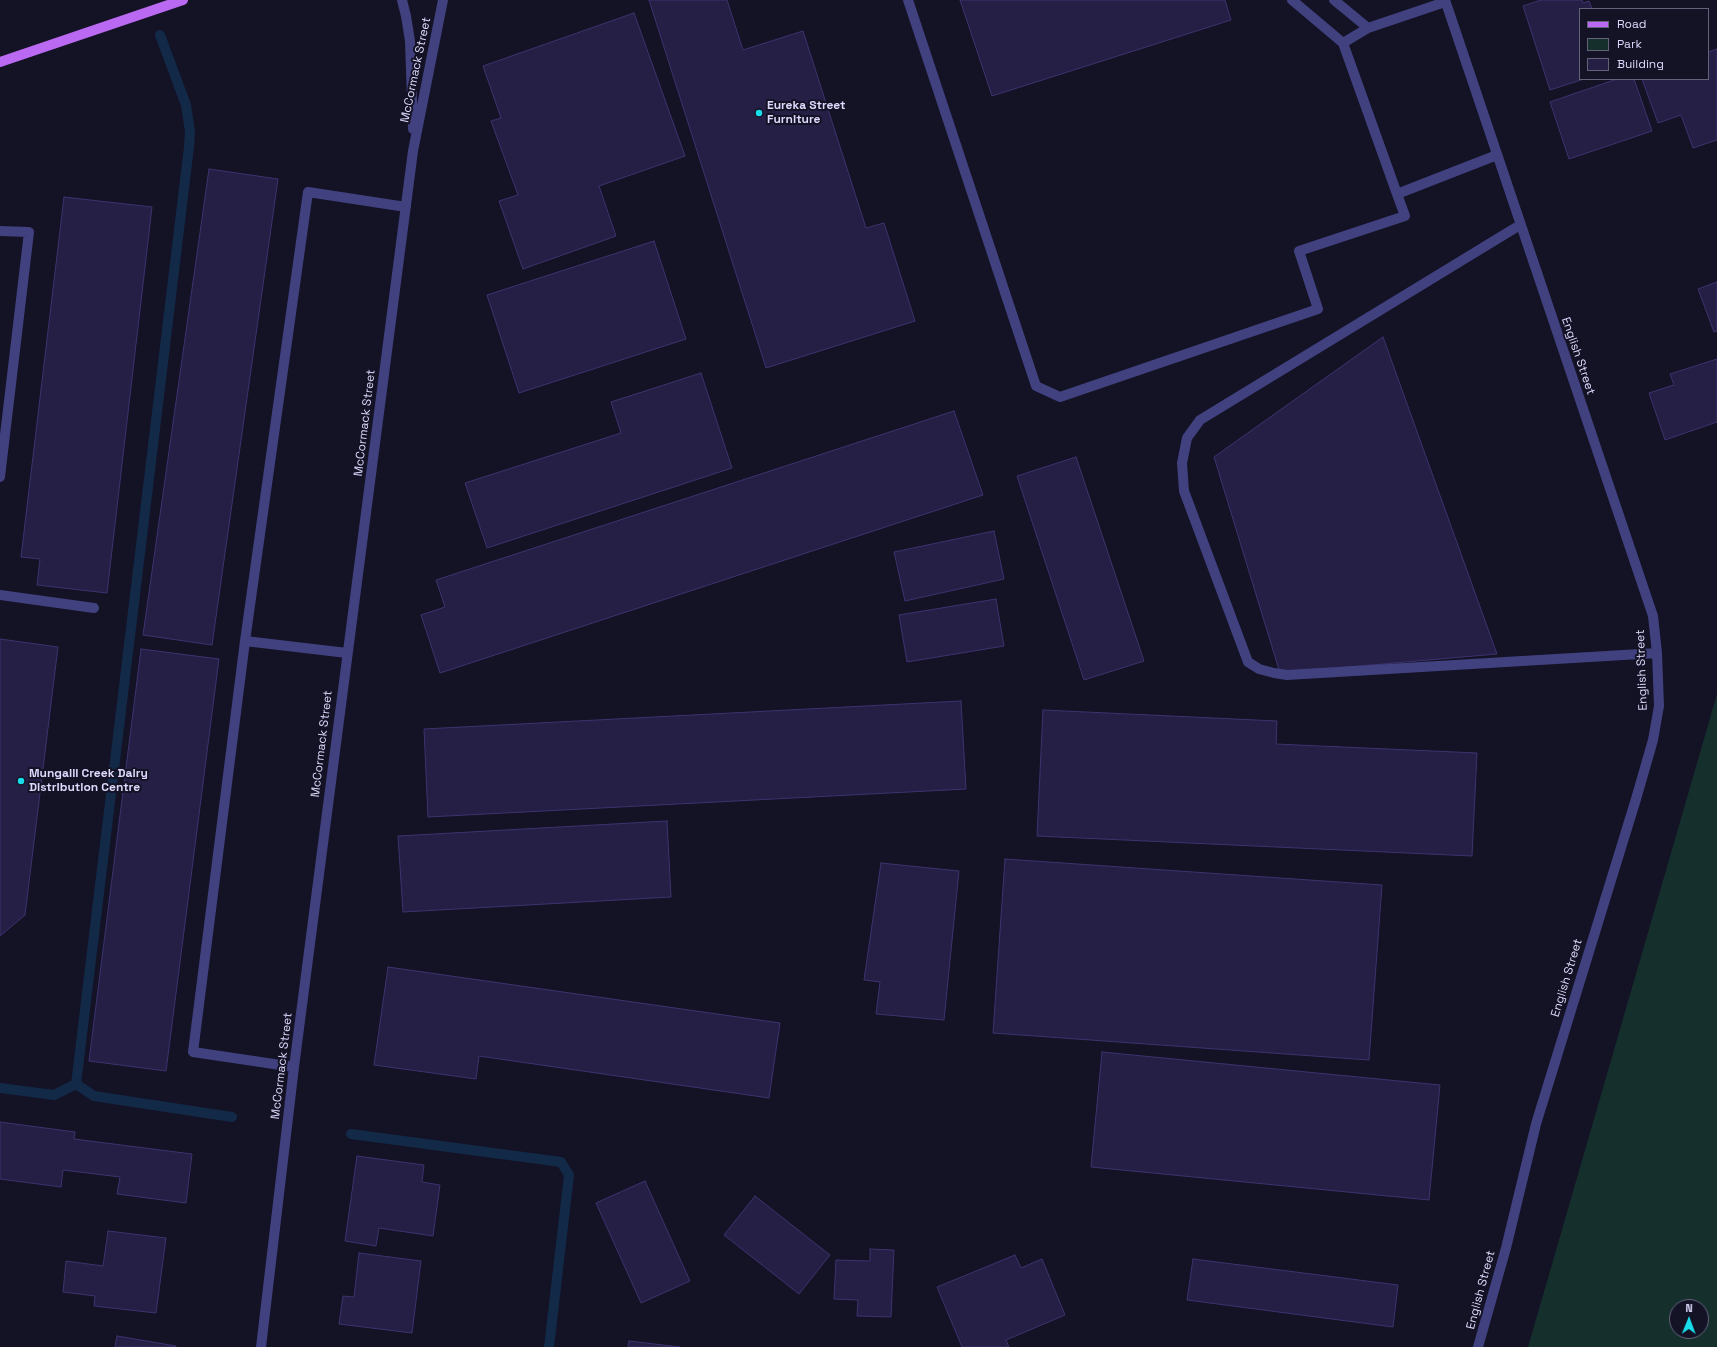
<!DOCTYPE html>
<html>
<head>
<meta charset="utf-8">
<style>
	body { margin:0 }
	#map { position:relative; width:1717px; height:1347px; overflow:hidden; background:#141225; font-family:"Space Grotesk",sans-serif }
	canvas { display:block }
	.legend { position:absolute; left:1579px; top:8px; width:130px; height:72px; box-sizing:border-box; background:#141225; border:1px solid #64627b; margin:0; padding:5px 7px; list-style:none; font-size:12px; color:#dcd9fc }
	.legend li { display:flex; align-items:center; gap:8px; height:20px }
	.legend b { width:20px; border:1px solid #64627b }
	.north { position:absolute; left:1669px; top:1299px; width:40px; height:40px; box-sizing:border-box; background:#141225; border:1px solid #64627b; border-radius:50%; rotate:1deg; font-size:11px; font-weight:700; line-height:16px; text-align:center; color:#dcd9fc }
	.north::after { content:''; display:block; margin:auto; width:14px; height:18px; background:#17ddea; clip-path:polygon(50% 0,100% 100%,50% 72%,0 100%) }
</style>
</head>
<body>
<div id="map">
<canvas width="1717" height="1347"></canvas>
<ul class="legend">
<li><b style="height:5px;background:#ba6af2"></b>Road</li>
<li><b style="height:11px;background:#152f2d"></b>Park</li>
<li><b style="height:11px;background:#251f45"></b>Building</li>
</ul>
<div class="north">N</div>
</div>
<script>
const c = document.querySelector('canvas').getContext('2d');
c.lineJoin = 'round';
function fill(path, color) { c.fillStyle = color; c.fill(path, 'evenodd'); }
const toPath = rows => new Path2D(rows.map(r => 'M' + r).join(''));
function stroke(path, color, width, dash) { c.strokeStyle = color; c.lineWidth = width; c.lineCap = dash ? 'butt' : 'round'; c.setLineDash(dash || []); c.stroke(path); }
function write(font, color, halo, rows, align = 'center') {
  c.font = font + ' "Space Grotesk",sans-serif'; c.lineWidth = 4; c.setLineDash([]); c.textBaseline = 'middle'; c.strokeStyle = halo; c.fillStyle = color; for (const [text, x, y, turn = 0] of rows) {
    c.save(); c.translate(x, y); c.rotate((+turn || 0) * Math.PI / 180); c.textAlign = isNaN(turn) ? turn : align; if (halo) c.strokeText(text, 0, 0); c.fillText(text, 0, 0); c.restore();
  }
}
fill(toPath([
	[1717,694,1717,1347,1528,1347],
	[1677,1307,1701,1307,1701,1331,1677,1331]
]), '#152f2d');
stroke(toPath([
	[76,1084,189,147,190,132,186,105,160,35],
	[0,1088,54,1095,76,1084,94,1096,232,1117],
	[351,1134,561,1162,569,1175,549,1347]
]), '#132948', 10);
const building = toPath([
	[649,0,727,0,743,50,803,31,866,228,884,223,915,321,766,368,649,0],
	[960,0,1225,0,1231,20,992,96,960,0],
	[1541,0,1582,0,1583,3,1589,1,1592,9,1580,9,1580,79,1584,79,1550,90,1523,6,1541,0],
	[634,13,685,156,599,186,616,236,523,269,499,201,518,195,491,121,501,118,483,66,634,13],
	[1717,49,1717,140,1693,148,1681,115,1658,123,1642,79,1708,79,1708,52,1717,49],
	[1617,79,1634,79,1652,131,1569,159,1550,102,1617,79],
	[209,169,278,179,212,645,143,635,209,169],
	[64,197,152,207,107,593,37,585,40,559,21,557,64,197],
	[654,241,686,339,519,393,487,295,654,241],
	[1717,282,1717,331,1714,332,1698,289,1717,282],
	[1383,337,1497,654,1280,673,1214,457,1383,337],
	[1717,359,1717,422,1665,440,1649,393,1674,385,1670,374,1717,359],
	[701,373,732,468,487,548,465,483,621,433,611,402,701,373],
	[954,411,983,495,440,673,421,615,445,607,436,580,954,411],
	[1076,457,1144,661,1084,680,1017,476,1076,457],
	[994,531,1004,579,905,601,894,552,994,531],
	[996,599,1004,646,907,662,899,615,996,599],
	[0,639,58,647,25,915,0,936,0,639],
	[141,649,219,659,166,1071,89,1061,141,649],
	[961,701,966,789,428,817,424,729,961,701],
	[1043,710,1277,721,1276,744,1477,753,1472,856,1037,836,1043,710],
	[667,821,671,897,403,912,398,836,667,821],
	[1005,859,1382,885,1369,1060,993,1033,1005,859],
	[881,863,959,871,944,1020,876,1014,880,982,864,980,881,863],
	[388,967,780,1023,769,1098,479,1056,476,1079,374,1065,388,967],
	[1102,1052,1440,1085,1429,1200,1091,1167,1102,1052],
	[0,1122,75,1132,74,1139,192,1154,186,1203,117,1194,120,1177,63,1170,61,1187,0,1179,0,1122],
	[357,1156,424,1165,422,1182,440,1185,433,1236,379,1228,376,1246,345,1241,357,1156],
	[645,1181,690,1281,641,1303,596,1203,645,1181],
	[755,1196,830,1255,799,1294,724,1235,755,1196],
	[108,1231,166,1238,156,1313,94,1306,95,1296,63,1292,66,1261,103,1266,108,1231],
	[870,1249,894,1250,891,1317,857,1316,858,1300,834,1299,836,1260,870,1261,870,1249],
	[359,1253,421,1261,412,1333,339,1324,343,1296,354,1297,359,1253],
	[1015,1255,1021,1268,1042,1259,1065,1315,1006,1340,1009,1347,962,1347,937,1287,1015,1255],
	[1193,1259,1398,1285,1393,1327,1187,1300,1193,1259],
	[117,1336,176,1346,176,1347,115,1347,117,1336],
	[629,1341,680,1347,628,1347,629,1341]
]);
fill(building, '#251f45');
stroke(building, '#3d336f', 1);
stroke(toPath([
	[402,0,406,16,410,41,413,129],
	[908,0,1036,386,1060,397,1318,309,1299,251,1405,216,1397,194],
	[1292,0,1343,43,1368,28,1445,2],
	[1334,0,1368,28],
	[1445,0,1653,616,1657,653,1659,706,1653,740,1636,799,1536,1124,1506,1248,1478,1347],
	[1343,43,1397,194,1497,155],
	[1520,225,1200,420,1187,438,1182,463,1184,491,1248,662,1259,669,1274,673,1287,675,1657,653],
	[0,231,29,232,0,477],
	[0,595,94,608],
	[245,641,308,192,406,207],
	[294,1067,193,1052,245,641,347,653],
	[261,1347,294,1067,413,151,443,0]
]), '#414180', 10);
stroke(toPath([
	[0,62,183,0]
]), '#ba6af2', 10);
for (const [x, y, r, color] of [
	[759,113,4,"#17ddea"],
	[21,781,4,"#17ddea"]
]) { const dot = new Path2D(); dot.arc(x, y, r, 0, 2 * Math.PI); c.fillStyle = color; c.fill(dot); stroke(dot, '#141225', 1.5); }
write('12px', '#dcd9fc', '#141225', [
	["McCormack Street",416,70,-78],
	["English Street",1578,356,71],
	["McCormack Street",365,423,-83],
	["English Street",1642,670,-92],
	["McCormack Street",322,744,-83],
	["English Street",1567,978,-73],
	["McCormack Street",282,1066,-83],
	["English Street",1481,1290,-75]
]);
write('bold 12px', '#dcd9fc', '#141225', [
	["Eureka Street",767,106],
	["Furniture",767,120],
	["Mungalli Creek Dairy",29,774],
	["Distribution Centre",29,788]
], 'left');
</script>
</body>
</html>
